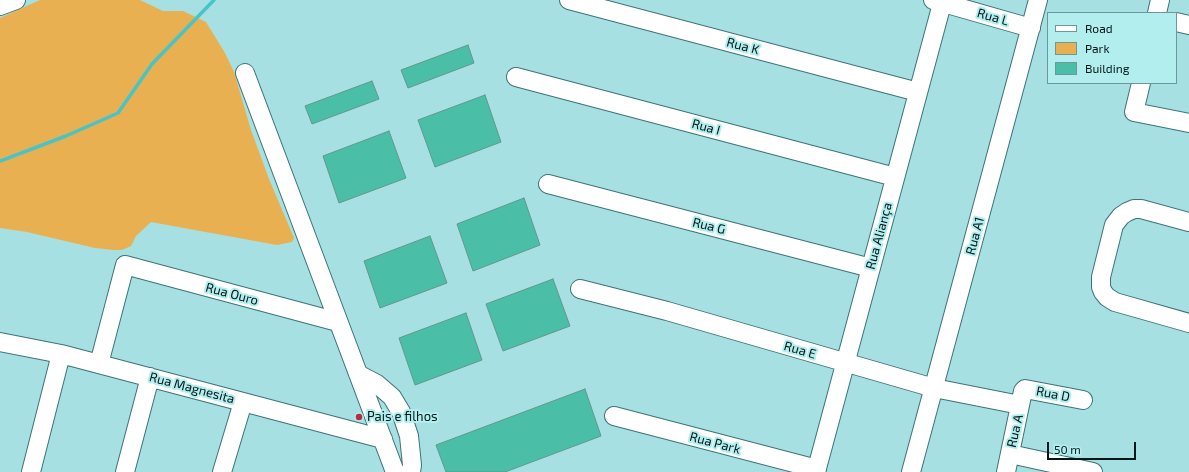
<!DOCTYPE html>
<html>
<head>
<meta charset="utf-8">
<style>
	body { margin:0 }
	#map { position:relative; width:1189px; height:472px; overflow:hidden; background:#a6e0e2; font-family:"Exo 2",sans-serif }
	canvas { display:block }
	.legend { position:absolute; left:1047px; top:12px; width:130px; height:72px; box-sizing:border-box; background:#b3eeef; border:1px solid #6c9899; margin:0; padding:5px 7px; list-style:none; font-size:12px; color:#021718 }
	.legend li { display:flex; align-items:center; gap:8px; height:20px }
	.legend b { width:20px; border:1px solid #6c9899 }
	.scale { position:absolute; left:1047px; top:442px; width:89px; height:18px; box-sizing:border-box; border:2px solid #021718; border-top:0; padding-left:5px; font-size:12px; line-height:14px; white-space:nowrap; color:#021718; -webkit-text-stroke:3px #b3eeef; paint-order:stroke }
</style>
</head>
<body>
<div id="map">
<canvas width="1189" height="472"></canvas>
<ul class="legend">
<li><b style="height:5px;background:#fff"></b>Road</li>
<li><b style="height:11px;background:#e8b050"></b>Park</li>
<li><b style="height:11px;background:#4bbea8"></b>Building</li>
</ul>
<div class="scale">50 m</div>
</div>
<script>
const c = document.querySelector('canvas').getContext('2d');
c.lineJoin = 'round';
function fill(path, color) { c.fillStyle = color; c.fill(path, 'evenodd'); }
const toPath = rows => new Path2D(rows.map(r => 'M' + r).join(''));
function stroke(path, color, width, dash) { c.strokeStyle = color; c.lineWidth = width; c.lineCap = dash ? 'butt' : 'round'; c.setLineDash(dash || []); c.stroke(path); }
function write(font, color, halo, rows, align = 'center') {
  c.font = font + ' "Exo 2",sans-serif'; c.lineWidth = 4; c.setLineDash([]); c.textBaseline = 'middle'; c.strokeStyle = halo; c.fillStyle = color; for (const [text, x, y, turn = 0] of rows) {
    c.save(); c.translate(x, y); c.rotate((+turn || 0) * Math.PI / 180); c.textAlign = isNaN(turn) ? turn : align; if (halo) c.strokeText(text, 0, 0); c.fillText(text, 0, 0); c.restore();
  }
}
fill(toPath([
	[40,0,140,0,163,11,183,11,206,22,225,53,234,72,251,130,269,179,294,238,292,242,277,245,151,222,136,236,131,246,122,250,114,250,95,248,27,232,0,228,0,18]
]), '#e8b050');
stroke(toPath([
	[0,161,66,136,118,113,152,64,214,0]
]), '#47c4c8', 3.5);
const building = toPath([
	[468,45,474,63,408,88,401,70,468,45],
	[372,81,379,99,312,124,305,106,372,81],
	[485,95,501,142,435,167,418,120,485,95],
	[389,131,406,178,339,203,323,156,389,131],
	[524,198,540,245,473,271,457,224,524,198],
	[430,236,447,283,380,308,364,261,430,236],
	[553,279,570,326,503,351,486,304,553,279],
	[466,313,482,360,415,385,399,338,466,313],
	[585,389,601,436,505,472,446,472,436,445,585,389]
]);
fill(building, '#4bbea8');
stroke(building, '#62978b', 1);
const minor = toPath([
	[569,0,918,92],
	[933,0,1031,28],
	[0,6,16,0],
	[1157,13,1160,0],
	[1176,22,1189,25],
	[245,73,395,472],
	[516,77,895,177],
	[1141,83,1134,112,1189,123],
	[548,184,871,268],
	[1189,222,1141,209,1134,209,1127,212,1121,216,1114,225,1101,277,1101,287,1103,292,1107,297,1115,302,1189,323],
	[580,289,667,311,934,388,1020,405],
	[0,342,61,354,383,439],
	[99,364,125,265,338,322],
	[358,374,377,384,392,397,401,412,409,436,412,465,411,472],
	[614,416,817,469],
	[1010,454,1093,472],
	[31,472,61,354],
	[125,472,150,377],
	[222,472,243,402],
	[816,472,943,0],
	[911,472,1038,0],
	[1006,472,1023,391,1025,389,1083,400]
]);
stroke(minor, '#3c7476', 20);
stroke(minor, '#fff', 18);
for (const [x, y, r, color] of [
	[359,417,4,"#bb2a40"]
]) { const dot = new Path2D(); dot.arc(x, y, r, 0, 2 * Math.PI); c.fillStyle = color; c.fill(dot); stroke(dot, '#b3eeef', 1.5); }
write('13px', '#021718', '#b3eeef', [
	["Rua L",993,17,16],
	["Rua K",743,46,15],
	["Rua I",706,127,15],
	["Rua G",709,226,14],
	["Rua Aliança",879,236,-75],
	["Rua A1",975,236,-75],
	["Rua Ouro",232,294,15],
	["Rua E",800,350,16],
	["Rua Magnesita",192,388,15],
	["Rua D",1053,394,11],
	["Rua A",1015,431,-77],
	["Rua Park",715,443,15]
]);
write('13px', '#021718', '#b3eeef', [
	["Pais e filhos",367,417]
], 'left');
</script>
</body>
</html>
